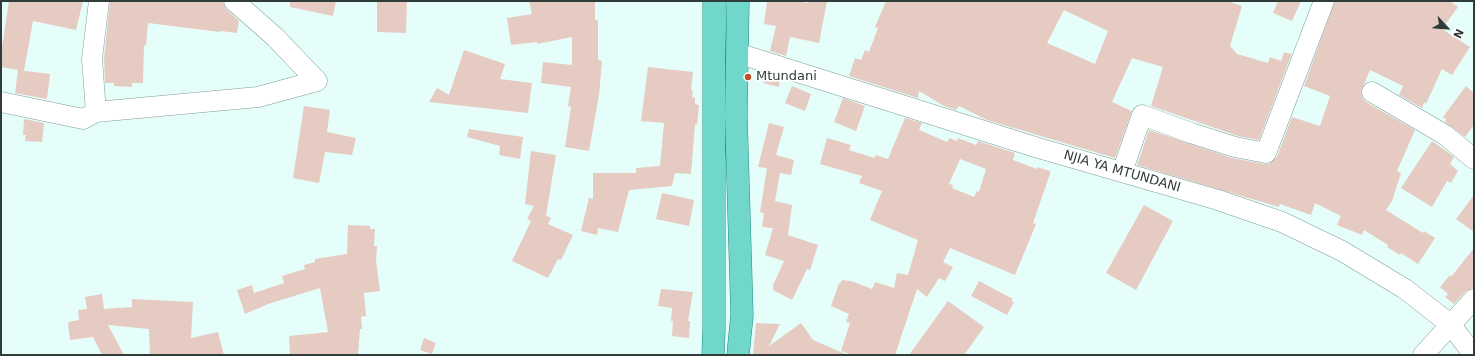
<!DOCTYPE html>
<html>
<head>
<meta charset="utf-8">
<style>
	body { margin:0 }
	#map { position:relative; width:1475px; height:356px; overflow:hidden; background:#e5fef9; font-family:"DejaVu Sans",sans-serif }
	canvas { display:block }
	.frame { position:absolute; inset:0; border:2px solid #303c3a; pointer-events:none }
	.north { position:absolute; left:1427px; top:8px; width:40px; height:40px; -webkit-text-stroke:3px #fff; paint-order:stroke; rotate:116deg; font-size:11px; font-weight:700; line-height:16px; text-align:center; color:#303c3a }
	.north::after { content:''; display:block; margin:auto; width:14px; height:18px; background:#303c3a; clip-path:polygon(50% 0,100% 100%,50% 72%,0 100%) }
</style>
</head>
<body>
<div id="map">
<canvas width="1475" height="356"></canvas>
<div class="frame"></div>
<div class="north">N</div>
</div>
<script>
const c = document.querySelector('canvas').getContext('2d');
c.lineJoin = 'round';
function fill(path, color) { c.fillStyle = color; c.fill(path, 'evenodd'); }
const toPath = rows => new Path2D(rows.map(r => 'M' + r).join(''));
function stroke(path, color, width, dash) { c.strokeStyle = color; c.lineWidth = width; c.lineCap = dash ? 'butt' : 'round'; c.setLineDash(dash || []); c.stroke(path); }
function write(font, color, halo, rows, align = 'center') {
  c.font = font + ' "DejaVu Sans",sans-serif'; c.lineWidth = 3.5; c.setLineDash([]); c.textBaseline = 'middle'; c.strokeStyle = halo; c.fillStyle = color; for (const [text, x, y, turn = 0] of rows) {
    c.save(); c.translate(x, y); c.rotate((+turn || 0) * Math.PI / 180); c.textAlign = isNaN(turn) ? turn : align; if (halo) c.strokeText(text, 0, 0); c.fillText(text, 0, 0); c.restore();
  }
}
fill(toPath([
	[9,1,83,1,76,30,33,21,24,71,1,67,1,54],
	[110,1,223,1,226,9,239,21,237,33,221,31,220,32,148,23,146,46,144,45,143,83,132,83,132,87,114,86,114,83,105,83,104,59],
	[290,1,336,1,333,16,290,7],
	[377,1,407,1,406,33,377,32],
	[529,1,595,1,595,20,598,20,598,60,602,61,599,95,589,151,565,147,571,107,568,106,571,87,541,83,543,62,572,65,572,37,537,44,537,42,511,45,507,18,532,14],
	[767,1,797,1,808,3,809,1,827,1,819,43,790,37,786,56,770,51,776,26,764,24],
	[886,1,1227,1,1242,6,1230,46,1237,54,1268,63,1270,57,1281,61,1284,52,1290,54,1292,53,1259,140,1238,136,1151,106,1163,67,1132,58,1112,102,1132,111,1115,158,987,120,959,106,956,110,944,106,919,91,918,98,849,76,855,58,861,60,865,50,869,52,878,28,875,27],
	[1064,10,1108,31,1095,64,1047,43],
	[1278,1,1301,1,1292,21,1273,13],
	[1335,1,1450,1,1458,7,1442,29,1470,47,1452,75,1442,69,1426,104,1424,102,1422,108,1399,95,1403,86,1370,70,1361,92,1362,97,1366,102,1415,130,1397,171,1401,173,1392,201,1386,210,1423,233,1424,231,1435,238,1418,264,1401,253,1400,255,1387,247,1388,245,1364,230,1362,235,1337,225,1341,216,1315,203,1311,215,1280,204,1279,207,1137,165,1149,130,1232,158,1264,164,1269,164,1277,157,1292,117,1320,126,1330,96,1304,86],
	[464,50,505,64,500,79,532,83,528,113,429,102,437,88,449,95],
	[648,67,693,72,691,90,693,91,692,97,695,98,695,104,699,105,697,125,695,124,691,174,675,173,672,186,629,190,618,232,598,228,597,235,581,231,589,198,593,199,593,173,636,173,636,168,660,166,664,123,641,121],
	[18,70,50,74,47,99,15,93],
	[765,74,780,79,779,87,763,83],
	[792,86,811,94,805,111,785,103],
	[1466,86,1474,93,1474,125,1465,137,1445,122,1446,119,1443,117],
	[843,98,865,106,856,131,834,122],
	[304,106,330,110,327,132,356,138,352,155,325,152,319,183,293,178],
	[905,118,922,123,919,130,947,142,950,138,957,141,958,138,976,145,978,141,1015,153,1013,160,1037,169,1037,167,1050,171,1050,174,1033,223,1036,224,1015,275,950,248,943,262,953,267,945,281,939,278,927,297,917,289,895,355,852,355,841,351,850,323,846,322,849,314,831,306,839,283,840,284,842,280,851,281,872,289,875,282,894,288,897,273,908,275,918,240,870,220,882,191,859,183,862,176,820,164,827,138,851,145,849,150,874,158,876,155,888,159],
	[960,159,986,169,979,192,977,191,974,197,952,188,953,185,949,184],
	[24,119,44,123,42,142,25,141,26,135,23,135],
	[769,123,784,127,776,155,794,160,791,175,780,173,775,201,792,205,788,235,818,245,810,270,807,269,792,300,773,290,773,285,784,261,765,255,773,228,762,227,764,213,760,212,767,168,758,167],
	[469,129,523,137,520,159,499,155,500,146,467,137],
	[1432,141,1454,157,1450,164,1458,171,1451,183,1447,181,1432,207,1401,188],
	[531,151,556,155,546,215,551,218,548,224,573,235,561,260,558,259,548,278,512,261,531,221,527,219,534,206,525,204],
	[662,193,694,200,689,226,656,219],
	[1474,195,1474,232,1456,219],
	[1144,205,1173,221,1136,290,1106,273],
	[348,225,370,226,370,229,375,229,374,246,377,246,376,260,380,291,364,293,366,316,361,317,362,329,360,329,358,355,290,355,289,336,328,332,320,288,268,304,245,314,237,290,252,285,254,293,284,283,282,276,305,269,304,265,315,262,315,259,347,254],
	[1474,248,1474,288,1466,291,1454,304,1445,297,1448,294,1440,287,1450,275,1451,277],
	[979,281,1013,299,1011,301,1014,302,1007,315,971,296],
	[661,289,693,292,688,321,690,321,689,338,672,336,673,321,671,321,672,308,658,306],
	[102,294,104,309,132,307,132,299,193,302,191,338,218,332,224,355,150,355,149,329,108,325,124,355,102,355,93,337,70,340,68,322,79,320,78,310,87,309,85,297],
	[948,301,984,327,964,355,909,355],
	[756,323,780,324,769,346,801,323,813,340,848,355,753,355],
	[424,338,436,343,432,354,420,350]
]), '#e6cbc2');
const minor = toPath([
	[737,53,1035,147,1218,200,1282,222,1342,251,1405,289,1450,324,1474,355],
	[1372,92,1445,135,1474,159],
	[1,102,83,119,96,112,258,97,317,81,275,37,234,1],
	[96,112,92,59,99,1],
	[1122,172,1142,115,1191,133,1235,147,1266,153,1324,1],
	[1423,355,1474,299]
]);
const major = toPath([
	[713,355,714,329,714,1],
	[738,355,742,315,736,115,738,1]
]);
stroke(minor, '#7f9c97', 21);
stroke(major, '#1c8f82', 23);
stroke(minor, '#fff', 20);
stroke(major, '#71d7cb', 22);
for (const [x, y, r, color] of [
	[748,77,4,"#ba522c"]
]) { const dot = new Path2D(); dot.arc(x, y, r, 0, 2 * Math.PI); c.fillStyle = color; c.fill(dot); stroke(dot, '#fff', 1.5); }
write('13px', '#303c3a', '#fff', [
	["Mtundani",756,77]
], 'left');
write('13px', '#303c3a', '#fff', [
	["NJIA YA MTUNDANI",1122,172,16]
]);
</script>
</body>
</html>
